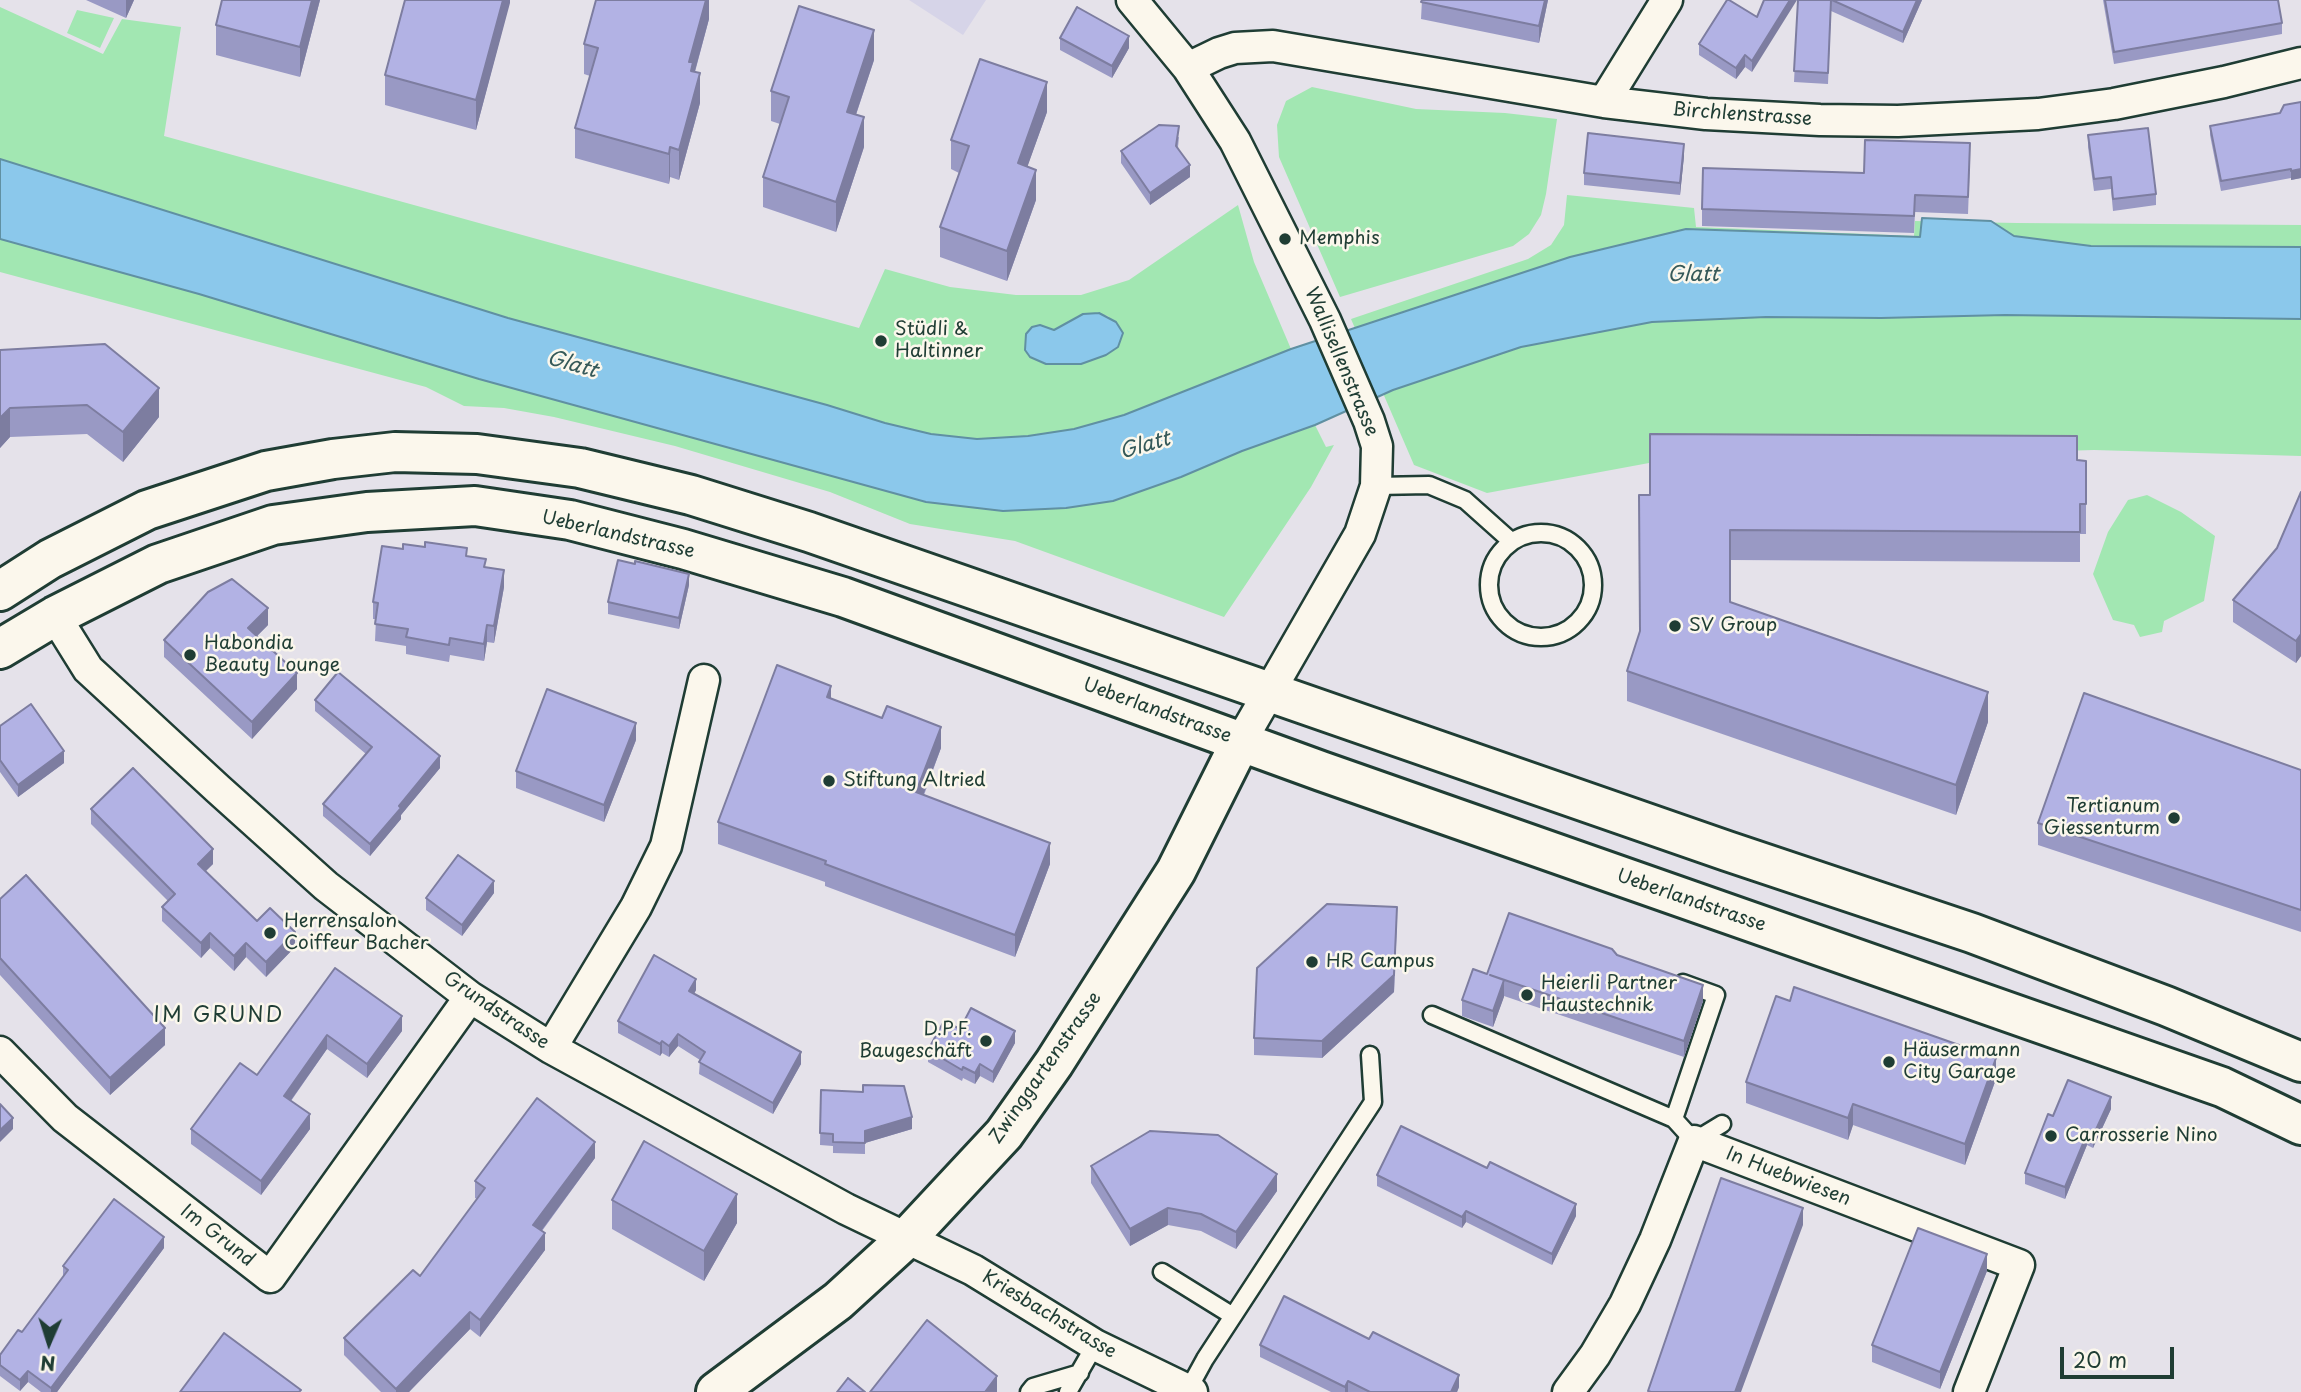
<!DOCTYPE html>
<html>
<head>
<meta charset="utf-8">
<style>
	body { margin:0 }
	#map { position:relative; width:2301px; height:1392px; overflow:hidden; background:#e5e2ea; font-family:"Playpen Sans",sans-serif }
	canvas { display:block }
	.north { position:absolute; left:14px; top:1308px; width:70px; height:70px; -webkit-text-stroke:5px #fbf7ec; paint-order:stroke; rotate:183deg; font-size:19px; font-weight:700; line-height:28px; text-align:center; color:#1f3d34 }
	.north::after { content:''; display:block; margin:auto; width:24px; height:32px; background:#1f3d34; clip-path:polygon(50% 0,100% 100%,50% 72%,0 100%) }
	.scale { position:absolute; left:2060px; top:1347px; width:114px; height:32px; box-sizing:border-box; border:4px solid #1f3d34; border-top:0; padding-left:9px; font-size:21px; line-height:24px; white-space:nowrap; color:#1f3d34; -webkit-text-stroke:5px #fbf7ec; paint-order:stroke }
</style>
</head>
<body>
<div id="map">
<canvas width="2301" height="1392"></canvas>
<div class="north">N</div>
<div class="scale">20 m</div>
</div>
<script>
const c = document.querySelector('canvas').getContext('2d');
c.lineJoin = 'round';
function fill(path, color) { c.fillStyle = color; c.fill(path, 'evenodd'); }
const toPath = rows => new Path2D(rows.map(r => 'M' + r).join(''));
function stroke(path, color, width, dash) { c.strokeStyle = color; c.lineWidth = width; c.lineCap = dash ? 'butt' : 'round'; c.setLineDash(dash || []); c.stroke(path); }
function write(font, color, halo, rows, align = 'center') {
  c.font = font + ' "Playpen Sans",sans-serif'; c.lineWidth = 5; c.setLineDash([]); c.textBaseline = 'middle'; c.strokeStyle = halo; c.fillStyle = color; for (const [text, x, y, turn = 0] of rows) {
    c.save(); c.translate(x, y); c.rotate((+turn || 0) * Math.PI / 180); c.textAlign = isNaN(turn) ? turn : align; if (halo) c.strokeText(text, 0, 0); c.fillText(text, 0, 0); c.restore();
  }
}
fill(toPath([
	[909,0,986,0,963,35]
]), '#d6d4e8');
fill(toPath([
	[0,7,103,54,122,19,181,27,164,136,859,328,885,269,950,287,1016,295,1081,295,1129,280,1238,205,1254,262,1291,349,1124,415,1074,429,1028,436,977,439,931,434,885,423,827,405,508,318,0,159],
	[1093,313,1108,316,1122,337,1118,347,1046,364,1030,357,1026,334,1032,327,1040,325,1054,330,1078,316],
	[77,10,114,18,100,48,67,33],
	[1312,87,1416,109,1505,113,1557,119,1546,194,1541,215,1529,234,1513,246,1340,297,1279,157,1277,125,1286,101],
	[1567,195,1694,208,1696,227,1914,236,1915,221,2017,223,2301,225,2301,456,2094,450,1649,463,1487,493,1414,465,1351,319,1528,259,1551,245,1564,225],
	[0,239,199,294,479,379,926,502,1003,511,1066,508,1113,501,1181,477,1242,451,1315,425,1326,447,1334,445,1311,487,1224,617,1015,541,910,524,830,492,675,446,554,417,504,408,464,406,426,387,0,272],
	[2147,495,2181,512,2215,536,2204,601,2164,621,2162,632,2140,637,2134,625,2113,620,2093,574,2108,532,2128,500]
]), '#a2e7b2');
const water = toPath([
	[0,159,508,318,827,405,885,423,931,434,977,439,1028,436,1074,429,1124,415,1291,349,1570,257,1686,229,1920,237,1922,218,1991,221,2014,236,2091,246,2301,247,2301,319,2005,315,1881,318,1766,317,1652,322,1521,347,1393,390,1315,425,1242,451,1181,477,1113,501,1066,508,1003,511,926,502,479,379,199,294,0,239,0,159],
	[1099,313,1116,322,1123,333,1118,347,1106,355,1081,364,1046,364,1030,357,1025,350,1026,334,1032,327,1040,325,1054,330,1083,314,1099,313]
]);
fill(water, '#8bc8eb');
stroke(water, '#6090a2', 2);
const lane = toPath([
	[1376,486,1429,485,1465,500,1512,542],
	'1489 585a52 52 0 1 1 104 0a52 52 0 1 1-104 0Z',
	[1683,983,1716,995,1674,1119,1694,1141,1722,1124],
	[1432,1015,1674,1119],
	[1162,1272,1233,1316],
	[1188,1390,1205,1359,1373,1102,1370,1055],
	[1029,1392,1033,1387,1080,1373],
	[1068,1392,1095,1345]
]);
const street = toPath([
	[1132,0,1188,68,1235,141,1325,320,1369,421,1377,446,1376,486,1360,534,1241,741],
	[1188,68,1219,53,1235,48,1273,46,1604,102,1706,114,1820,120,1898,121,2038,114,2114,104,2224,82,2301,63],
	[1604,102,1667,0],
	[55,616,88,669,218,789,326,886,470,997,551,1048,846,1209,973,1270,1095,1345,1192,1392],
	[551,1048,636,907,666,846,704,680],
	[0,1052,65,1118,270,1277,470,997],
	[1568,1392,1595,1355,1625,1304,1655,1240,1694,1141,2019,1265,1969,1392]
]);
const secondary = toPath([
	[0,591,50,559,147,510,266,471,333,459,395,452,477,454,580,468,691,495,809,532,1727,851,1972,933,2166,1006,2301,1062],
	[0,649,55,616,158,564,273,525,367,512,475,506,570,520,683,549,843,597,1321,771,2222,1087,2301,1125],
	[716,1392,838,1301,907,1238,1004,1134,1054,1063,1176,871,1241,741]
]);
stroke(lane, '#1f3d34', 21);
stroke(street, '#1f3d34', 35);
stroke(secondary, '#1f3d34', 44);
stroke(lane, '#fbf7ec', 16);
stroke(street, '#fbf7ec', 30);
stroke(secondary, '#fbf7ec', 38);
fill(toPath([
	[86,0,134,0,126,18],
	[222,0,320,0,300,77,216,55,216,25],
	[510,0,476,130,385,105,385,75],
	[709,0,709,19,695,72,700,103,679,180,670,177,669,184,575,158,575,128,590,76,584,74,584,44],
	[1422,0,1548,0,1539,43,1421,19],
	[1798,0,1922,0,1903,43,1831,11,1828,84,1794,82],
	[2103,0,2278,0,2282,23,2282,34,2114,64],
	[1757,17,1752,72,1745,67,1736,79,1699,55,1699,44],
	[1060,38,1129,48,1112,78,1060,50],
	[874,60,856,115,864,147,836,232,763,207,763,177,780,124,771,121,771,91],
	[2301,102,2301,178,2291,180,2291,178,2221,191,2210,135,2210,126,2280,113],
	[1047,112,1027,167,1036,200,1007,281,940,257,940,227,959,173,951,169,951,140],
	[2088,135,2156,194,2156,205,2113,211,2111,189,2094,191,2088,147],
	[1179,137,1178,147,1190,177,1150,205,1121,163,1121,151],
	[1684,156,1680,195,1584,185,1584,173],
	[1970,160,1968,214,1915,212,1914,233,1702,226,1702,209,1864,173],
	[0,350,159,417,123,462,87,434,10,437,0,448],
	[2077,460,2086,461,2086,534,2080,534,2080,562,1730,560,1730,602,1988,722,1956,815,1627,701,1627,671,1640,632,1639,495],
	[2301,492,2301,656,2296,663,2233,622,2233,600,2277,548],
	[467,556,486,567,504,587,494,643,487,642,484,661,450,655,449,662,406,654,406,646,375,641,376,619,373,619,373,602],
	[689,585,679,629,608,614,608,602],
	[268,625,257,636,297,689,252,739,164,657,164,640],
	[831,699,941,748,924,795,1050,864,1015,957,825,886,825,882,718,844,718,822],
	[315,700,440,768,401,815,401,819,370,856,323,816,323,804,366,754,315,711],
	[0,726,64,763,18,797,0,772],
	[636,740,604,822,516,788,516,771],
	[2301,770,2301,932,2038,845,2038,823],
	[91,809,213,864,205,871,257,921,295,947,266,977,246,957,234,971,210,948,201,958,162,921,162,907,168,901,91,824],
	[494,893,462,936,426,910,426,898],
	[0,899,165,1045,110,1095,0,975],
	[1397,924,1394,992,1322,1058,1254,1055,1254,1038],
	[1617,955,1703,1001,1684,1057,1504,996,1493,1027,1462,1016,1462,1000,1487,974],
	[335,968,402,1031,367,1078,327,1049,291,1101,310,1129,261,1195,191,1144,191,1129,257,1075],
	[696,990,694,994,801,1064,773,1114,699,1074,700,1060,678,1046,669,1057,662,1053,660,1056,618,1033,618,1021],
	[1790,1001,1996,1079,1965,1165,1853,1125,1848,1140,1746,1103,1746,1082],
	[960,1029,1015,1043,993,1083,980,1076,975,1084,963,1078,962,1081,928,1062,928,1050],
	[821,1090,912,1129,865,1143,865,1154,833,1153,833,1146,820,1145],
	[2111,1109,2093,1148,2087,1145,2065,1199,2025,1184,2025,1173,2053,1116],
	[595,1158,542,1231,545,1250,480,1337,470,1329,409,1392,381,1392,344,1355,344,1338,420,1276,477,1199,475,1198,475,1181],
	[1091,1166,1277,1191,1236,1249,1201,1231,1168,1225,1130,1246,1091,1183],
	[1377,1175,1576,1216,1552,1265,1466,1222,1462,1228,1377,1186],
	[612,1200,737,1223,704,1281,612,1229],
	[164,1248,57,1392,41,1392,28,1382,20,1391,0,1376,0,1355,22,1332,63,1277,63,1266],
	[1987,1271,1940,1389,1872,1362,1872,1345],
	[1260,1345,1459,1387,1457,1392,1331,1392,1260,1357]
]), '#9999c4');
fill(toPath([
	[126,0,134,0,126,18],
	[312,0,320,0,300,77,300,47],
	[503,0,510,0,510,3,476,130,476,100],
	[706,0,709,0,709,19,693,78,689,62],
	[1545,0,1548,0,1539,43,1539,26],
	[1790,0,1797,0,1752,72,1752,61],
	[1917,0,1922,0,1903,43,1903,32],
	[874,30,874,60,847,141,847,112],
	[1129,36,1129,48,1112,78,1112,66],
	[1745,55,1745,67,1736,79,1736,68],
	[700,73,700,103,679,180,679,150],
	[1047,82,1047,112,1018,193,1018,163],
	[864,117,864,147,836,232,836,202],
	[1684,144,1684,156,1680,195,1680,183],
	[670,147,670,177,669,184,669,154],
	[1190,165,1190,177,1150,205,1150,193],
	[2301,169,2301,178,2291,180,2291,171],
	[1036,170,1036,200,1007,281,1007,251],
	[159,388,159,417,123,462,123,432],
	[10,408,10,437,0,448,0,418],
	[504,570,504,587,494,643,494,626],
	[689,574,689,585,679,629,679,618],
	[268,608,268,625,248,645,248,628],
	[487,625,487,642,484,661,484,644],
	[2301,634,2301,656,2296,663,2296,641],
	[297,673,297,689,252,739,252,722],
	[831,686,831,707,827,697],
	[1988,692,1988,722,1956,815,1956,785],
	[636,723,636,740,604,822,604,805],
	[941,727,941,748,916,814,916,792],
	[64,751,64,763,18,797,18,785],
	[440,756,440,768,401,815,401,819,370,856,370,844,399,806],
	[1050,843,1050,864,1015,957,1015,935],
	[213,849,213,864,198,879,198,864],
	[494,881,494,893,462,936,462,925],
	[1397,907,1394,992,1322,1058,1322,1041],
	[295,932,295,947,266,977,266,962],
	[210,933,210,948,201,958,201,943],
	[246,943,246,957,234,971,234,956],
	[696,979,696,990,689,1003,689,991],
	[1504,980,1504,997,1493,1027,1493,1011],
	[1703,985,1703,1001,1684,1057,1684,1041],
	[402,1016,402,1031,367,1078,367,1064],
	[165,1028,165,1045,110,1095,110,1078],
	[1015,1031,1015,1043,993,1083,993,1072],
	[678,1034,678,1046,669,1057,669,1046],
	[327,1035,327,1049,284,1110,284,1096],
	[662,1041,662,1053,660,1056,660,1044],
	[801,1052,801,1064,773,1114,773,1103],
	[1996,1058,1996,1079,1965,1165,1965,1144],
	[980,1064,980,1076,975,1084,975,1073],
	[2111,1097,2111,1109,2093,1148,2093,1136],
	[1853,1104,1853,1125,1848,1140,1848,1118],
	[310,1114,310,1129,261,1195,261,1181],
	[912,1117,912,1129,865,1143,865,1154,865,1131],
	[13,1118,13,1129,0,1142,0,1130],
	[2087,1134,2087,1145,2065,1199,2065,1187],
	[595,1142,595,1158,533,1242,533,1225],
	[1277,1174,1277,1191,1236,1249,1236,1232],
	[737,1194,737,1223,704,1281,704,1251],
	[1576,1204,1576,1216,1552,1265,1552,1254],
	[1168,1208,1168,1225,1130,1246,1130,1229],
	[1803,1208,1803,1225,1741,1392,1735,1392],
	[1466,1211,1466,1222,1462,1228,1462,1217],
	[545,1233,545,1250,480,1337,480,1320],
	[164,1237,164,1248,57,1392,51,1392,51,1388],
	[1987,1254,1987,1271,1940,1389,1940,1372],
	[470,1312,470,1329,409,1392,396,1392,396,1389],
	[28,1371,28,1382,20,1391,20,1380],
	[1459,1375,1459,1387,1457,1392,1451,1392],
	[997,1376,997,1392,985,1392],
	[1348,1381,1348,1392,1345,1392,1345,1387]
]), '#7d7da0');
const building = toPath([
	[222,0,312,0,300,47,216,25,222,0],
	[405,0,503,0,476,100,385,75,405,0],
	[596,0,706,0,689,62,693,62,691,71,700,73,679,150,670,147,669,154,575,128,598,48,584,44,596,0],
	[1422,0,1545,0,1539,26,1421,2,1422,0],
	[1727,0,1729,0,1757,17,1764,0,1790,0,1752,61,1745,55,1736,68,1699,44,1727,0],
	[1798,0,1831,0,1828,73,1794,71,1798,0],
	[1832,0,1917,0,1903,32,1832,0],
	[2105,0,2278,0,2282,23,2114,52,2105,0],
	[799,6,874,30,847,112,864,117,836,202,763,177,789,97,771,91,799,6],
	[1077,7,1129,36,1112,66,1060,38,1077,7],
	[980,59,1047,82,1018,163,1036,170,1007,251,940,227,969,146,951,140,980,59],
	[2301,102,2301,169,2291,171,2291,169,2221,181,2210,126,2280,113,2284,105,2301,102],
	[1159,125,1179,126,1176,146,1190,165,1150,193,1121,151,1159,125],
	[2148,128,2156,194,2113,199,2111,177,2094,179,2088,135,2148,128],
	[1588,133,1684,144,1680,183,1584,173,1588,133],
	[1865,140,1970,143,1968,197,1915,195,1914,216,1702,209,1703,168,1864,173,1865,140],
	[105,344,159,388,123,432,87,405,10,408,0,418,0,350,105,344],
	[1650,434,2077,436,2077,460,2086,461,2086,504,2080,504,2080,532,1730,530,1730,602,1988,692,1956,785,1627,671,1640,631,1639,495,1650,495,1650,434],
	[2301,492,2301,634,2296,641,2233,600,2277,548,2301,492],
	[425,542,467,548,466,556,486,559,484,567,504,570,494,626,487,625,484,644,450,638,449,645,406,637,408,629,375,624,378,603,373,602,382,546,403,549,403,544,425,547,425,542],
	[618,560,635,564,635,561,689,574,679,618,608,602,618,560],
	[232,579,268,608,248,628,297,673,252,722,164,640,208,592,232,579],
	[777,665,831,686,827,697,882,718,887,706,941,727,916,792,1050,843,1015,935,825,864,826,861,718,822,777,665],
	[338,672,440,756,399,806,401,808,370,844,323,804,372,747,315,700,338,672],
	[547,689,636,723,604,805,516,771,547,689],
	[2084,693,2301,770,2301,910,2038,823,2084,693],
	[31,704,64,751,18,785,0,760,0,726,31,704],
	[133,768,213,849,198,864,257,921,270,908,295,932,266,962,246,943,234,956,210,933,201,943,162,907,175,894,91,809,133,768],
	[458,855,494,881,462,925,426,898,458,855],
	[26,875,165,1028,110,1078,0,958,0,899,26,875],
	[1327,904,1397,907,1394,975,1322,1041,1254,1038,1257,968,1327,904],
	[1509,913,1612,949,1617,955,1703,985,1684,1041,1490,975,1504,980,1493,1011,1462,1000,1473,969,1487,974,1509,913],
	[654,955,696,979,689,991,801,1052,773,1103,699,1062,705,1052,678,1034,669,1046,662,1041,660,1044,618,1021,654,955],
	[335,968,402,1016,367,1064,327,1035,284,1096,310,1114,261,1181,191,1129,240,1063,257,1075,335,968],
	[1794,987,1996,1058,1965,1144,1853,1104,1848,1118,1746,1082,1776,996,1790,1001,1794,987],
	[971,1008,1015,1031,993,1072,980,1064,975,1073,963,1067,962,1070,928,1050,944,1021,960,1029,971,1008],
	[2068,1080,2111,1097,2093,1136,2087,1134,2065,1187,2025,1173,2048,1114,2053,1116,2068,1080],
	[863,1085,904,1086,912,1117,865,1131,865,1143,833,1142,833,1134,820,1133,821,1090,863,1092,863,1085],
	[537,1098,595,1142,533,1225,545,1233,480,1320,470,1312,396,1389,344,1338,413,1270,420,1276,485,1188,475,1181,537,1098],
	[0,1104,13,1118,0,1130,0,1104],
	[1401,1126,1487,1168,1490,1162,1576,1204,1552,1254,1466,1211,1462,1217,1377,1175,1401,1126],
	[1150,1131,1218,1135,1277,1174,1236,1232,1201,1214,1168,1208,1130,1229,1091,1166,1150,1131],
	[644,1141,737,1194,704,1251,612,1200,644,1141],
	[1721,1178,1803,1208,1735,1392,1651,1392,1648,1391,1721,1178],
	[114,1199,164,1237,51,1388,28,1371,20,1380,0,1365,0,1355,18,1330,22,1332,68,1270,63,1266,114,1199],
	[1918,1228,1987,1254,1940,1372,1872,1345,1918,1228],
	[1284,1296,1369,1339,1373,1332,1459,1375,1451,1392,1370,1392,1348,1381,1345,1387,1260,1345,1284,1296],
	[927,1320,997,1376,985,1392,870,1392,927,1320],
	[224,1333,301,1390,299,1392,180,1392,224,1333],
	[848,1378,865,1392,837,1392,848,1378]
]);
fill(building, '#b2b2e4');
stroke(building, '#7d7da0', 2);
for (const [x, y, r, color] of [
	[1285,239,7,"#1f3d34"],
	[881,341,7,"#1f3d34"],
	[1675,626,7,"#1f3d34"],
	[190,655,7,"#1f3d34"],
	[829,781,7,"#1f3d34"],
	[2174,818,7,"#1f3d34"],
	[270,933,7,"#1f3d34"],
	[1312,962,7,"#1f3d34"],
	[1527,995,7,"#1f3d34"],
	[986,1041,7,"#1f3d34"],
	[1889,1062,7,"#1f3d34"],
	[2051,1136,7,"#1f3d34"]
]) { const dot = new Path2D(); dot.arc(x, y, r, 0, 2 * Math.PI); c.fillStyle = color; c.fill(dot); stroke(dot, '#fbf7ec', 2.5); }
write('19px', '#1f3d34', '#fbf7ec', [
	["Birchlenstrasse",1742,115,4],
	["Wallisellenstrasse",1341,362,67],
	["Ueberlandstrasse",618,535,13],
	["Ueberlandstrasse",1157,711,20],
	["Ueberlandstrasse",1691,901,19],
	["Grundstrasse",496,1011,34],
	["Zwinggartenstrasse",1046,1068,-55],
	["In Huebwiesen",1788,1177,21],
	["Im Grund",217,1236,38],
	["Kriesbachstrasse",1049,1315,31]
]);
write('19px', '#1f3d34', '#fbf7ec', [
	["Memphis",1299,239],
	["Stüdli &",895,330],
	["Haltinner",895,352],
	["SV Group",1689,626],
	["Habondia",204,644],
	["Beauty Lounge",204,666],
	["Stiftung Altried",843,781],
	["Tertianum",2160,807,"right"],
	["Giessenturm",2160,829,"right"],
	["Herrensalon",284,922],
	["Coiffeur Bacher",284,944],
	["HR Campus",1326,962],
	["Heierli Partner",1541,984],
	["Haustechnik",1541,1006],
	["D.P.F.",972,1030,"right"],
	["Baugeschäft",972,1052,"right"],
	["Häusermann",1903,1051],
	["City Garage",1903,1073],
	["Carrosserie Nino",2065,1136]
], 'left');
write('italic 21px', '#355959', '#fbf7ec', [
	["Glatt",1693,275],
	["Glatt",572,365,16],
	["Glatt",1145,446,-16]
]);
c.letterSpacing = '2px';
write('21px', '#1f3d34', '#fbf7ec', [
	["IM GRUND",219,1016]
]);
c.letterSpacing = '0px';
</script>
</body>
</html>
